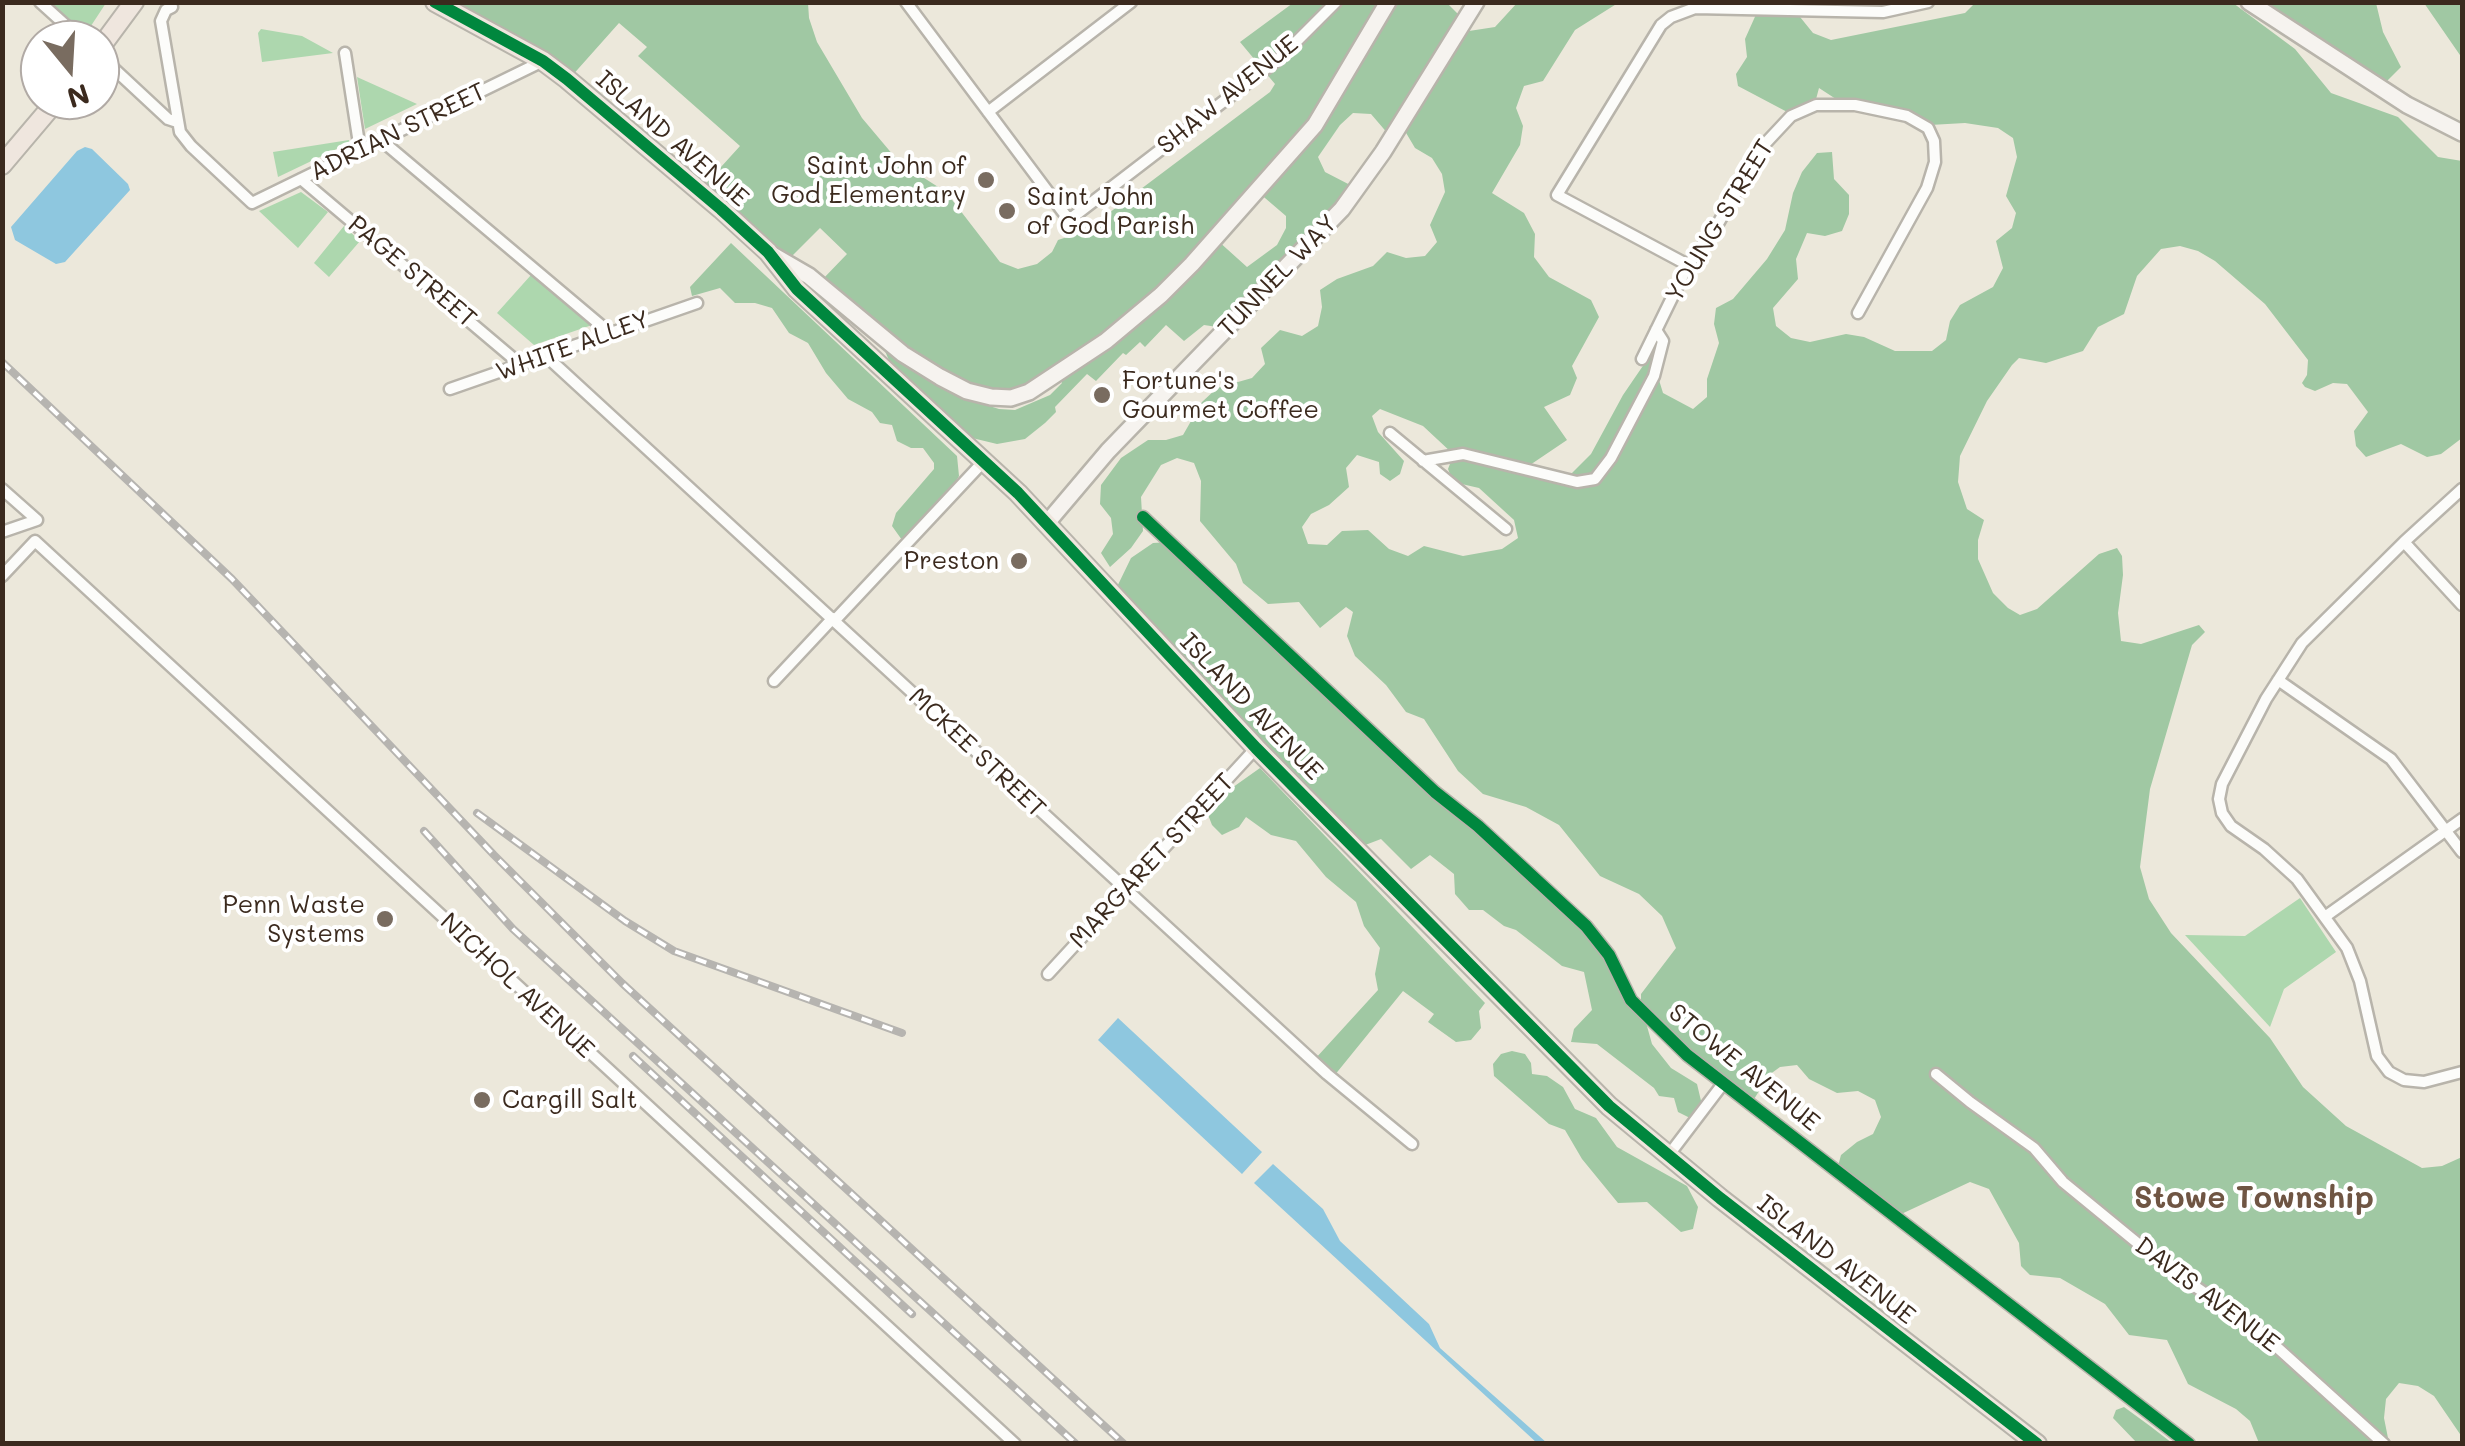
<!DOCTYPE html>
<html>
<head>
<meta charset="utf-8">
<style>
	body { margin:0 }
	#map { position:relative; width:2465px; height:1446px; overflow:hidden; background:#ece8db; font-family:Mali,sans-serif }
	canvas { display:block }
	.frame { position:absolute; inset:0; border:5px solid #3b2a1e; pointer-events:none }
	.north { position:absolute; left:20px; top:20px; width:100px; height:100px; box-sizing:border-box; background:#fff; border:2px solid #b1aaa5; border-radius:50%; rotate:162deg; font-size:28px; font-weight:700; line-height:40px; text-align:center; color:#3b2a1e }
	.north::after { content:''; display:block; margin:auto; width:35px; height:45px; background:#796c60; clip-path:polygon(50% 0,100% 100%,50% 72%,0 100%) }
</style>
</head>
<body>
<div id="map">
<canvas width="2465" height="1446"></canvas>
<div class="frame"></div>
<div class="north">N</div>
</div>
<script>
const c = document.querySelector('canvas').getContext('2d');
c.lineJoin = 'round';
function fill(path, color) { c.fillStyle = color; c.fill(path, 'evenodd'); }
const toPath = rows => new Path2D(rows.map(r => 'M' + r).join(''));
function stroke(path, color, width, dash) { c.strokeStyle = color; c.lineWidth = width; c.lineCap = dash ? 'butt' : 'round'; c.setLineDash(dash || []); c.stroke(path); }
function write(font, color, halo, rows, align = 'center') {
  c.font = font + ' Mali,sans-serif'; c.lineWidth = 8; c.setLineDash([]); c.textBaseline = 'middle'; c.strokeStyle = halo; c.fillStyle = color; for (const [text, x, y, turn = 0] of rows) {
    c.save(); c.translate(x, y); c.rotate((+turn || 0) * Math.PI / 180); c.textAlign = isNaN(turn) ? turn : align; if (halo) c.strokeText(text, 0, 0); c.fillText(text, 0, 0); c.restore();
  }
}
fill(toPath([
	[49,3,106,3,85,35],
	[261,29,302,36,333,53,262,62,258,33],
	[357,77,417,104,365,129],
	[349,140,349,143,278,177,273,152],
	[301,192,328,212,298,248,259,211],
	[344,226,360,241,329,277,314,263],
	[531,275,592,325,534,345,497,313],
	[2300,898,2336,952,2284,989,2270,1027,2185,935,2245,936]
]), '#add7ae');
fill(toPath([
	[464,2,808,3,809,18,817,42,862,118,899,162,946,192,1000,262,1018,269,1037,264,1052,252,1058,240,1085,231,1270,92,1275,84,1240,42,1293,3,1387,3,1355,64,1210,244,1109,339,1015,394,978,393,938,373,821,281,847,254,820,228,789,259,702,188,740,146,638,56,647,47,619,23,570,78,459,12],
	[1398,3,1447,3,1462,18,1389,135,1371,114,1353,113,1340,125,1318,157,1325,172,1354,187,1224,328,1204,325,1184,341,1166,325,1145,347,1140,342,1126,355,1123,353,1096,381,1087,374,1055,407,1056,412,1045,423,1025,439,997,444,968,437,891,365,885,351,955,395,999,409,1015,410,1050,395,1062,383,1059,377,1217,240,1247,267,1277,245,1286,228,1286,216,1258,192,1319,124],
	[1517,3,1618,3,1575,30,1543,81,1524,86,1516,108,1523,126,1520,145,1492,193,1524,213,1535,234,1534,257,1549,277,1591,300,1599,317,1572,366,1577,378,1570,395,1544,407,1567,440,1527,467,1452,453,1423,426,1380,409,1372,416,1378,432,1404,461,1400,474,1390,481,1380,474,1379,462,1357,455,1346,468,1349,487,1329,505,1311,514,1302,527,1308,544,1327,545,1342,531,1368,530,1389,549,1408,556,1424,546,1463,556,1502,549,1518,538,1514,520,1479,488,1453,482,1448,469,1453,456,1564,481,1591,454,1623,395,1651,354,1663,393,1693,409,1707,397,1707,379,1719,343,1714,324,1716,308,1733,299,1767,259,1785,230,1793,193,1802,172,1817,153,1832,152,1834,179,1849,195,1849,214,1842,231,1825,236,1807,233,1796,259,1798,279,1773,308,1776,326,1791,338,1810,342,1846,334,1864,337,1895,351,1932,351,1946,340,1950,321,1960,305,1993,287,2003,268,1996,241,2012,228,2016,213,2006,196,2017,157,2013,138,1998,128,1965,123,1930,125,1839,101,1819,88,1815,103,1791,114,1738,86,1736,74,1747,57,1745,39,1758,10,1796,12,1813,33,1831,40,1965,13,1975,3,2233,3,2295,49,2331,93,2398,117,2438,157,2462,161,2462,438,2441,454,2427,457,2401,444,2366,457,2356,446,2354,431,2368,412,2347,384,2333,383,2315,391,2305,387,2302,383,2307,375,2308,360,2265,304,2215,261,2198,251,2180,246,2161,249,2137,276,2124,314,2098,327,2083,351,2046,363,2019,358,2012,365,1987,401,1960,456,1958,482,1967,509,1984,520,1978,540,1978,559,1993,593,2008,608,2020,615,2037,609,2099,554,2117,548,2122,556,2123,575,2118,613,2121,641,2141,644,2199,625,2205,632,2192,645,2150,789,2140,867,2149,899,2171,933,2270,1038,2303,1087,2346,1126,2422,1168,2442,1166,2462,1157,2462,1437,2434,1396,2418,1386,2399,1383,2386,1399,2384,1418,2389,1443,2259,1443,2250,1421,2236,1409,2188,1384,2167,1340,2129,1335,2105,1304,2060,1278,2030,1275,2021,1266,2019,1243,1989,1189,1970,1182,1897,1216,1837,1170,1841,1155,1857,1142,1873,1134,1881,1117,1875,1100,1858,1091,1837,1093,1809,1079,1797,1065,1780,1067,1769,1075,1751,1104,1723,1084,1641,1003,1641,994,1676,948,1662,916,1639,894,1600,876,1559,825,1526,807,1483,794,1458,771,1424,719,1406,712,1386,685,1355,656,1347,636,1353,612,1346,607,1320,628,1299,602,1268,604,1243,583,1236,564,1200,521,1201,481,1194,463,1177,458,1161,465,1141,497,1143,531,1131,548,1110,567,1101,553,1113,534,1111,518,1100,504,1101,485,1121,458,1148,440,1166,440,1183,435,1202,402,1217,388,1252,378,1265,364,1261,348,1280,330,1302,336,1318,326,1322,307,1320,290,1337,279,1373,266,1387,252,1406,258,1425,256,1437,242,1430,225,1445,192,1442,174,1432,158,1415,148,1402,126,1469,31,1495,27],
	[2254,3,2376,3,2383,32,2401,67,2382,86],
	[2424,3,2462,3,2462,58],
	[731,243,957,456,959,476,954,485,902,540,892,526,896,513,934,469,934,463,923,448,911,448,897,441,892,425,880,423,872,412,848,399,826,373,808,343,789,333,772,308,755,303,735,303,720,288,692,296,690,287],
	[1170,542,1586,928,1645,1019,1652,1044,1671,1068,1697,1084,1702,1105,1692,1119,1678,1112,1674,1098,1659,1096,1654,1088,1597,1044,1571,1042,1574,1029,1592,1010,1584,972,1562,966,1516,930,1504,926,1483,910,1469,910,1455,894,1454,874,1430,855,1411,869,1381,839,1360,847,1114,593,1131,558,1153,543],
	[1260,768,1485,1003,1479,1011,1481,1028,1471,1040,1456,1042,1428,1022,1434,1014,1403,991,1334,1076,1315,1059,1378,990,1375,974,1380,948,1364,926,1356,902,1326,877,1296,841,1271,835,1246,817,1239,827,1222,835,1212,825,1205,807],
	[1512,1051,1525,1054,1531,1063,1532,1074,1547,1076,1563,1087,1575,1109,1596,1118,1617,1147,1687,1186,1698,1207,1693,1229,1681,1232,1647,1202,1618,1203,1582,1159,1565,1130,1549,1124,1494,1076,1493,1064,1501,1054],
	[2124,1407,2150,1426,2172,1443,2137,1443,2113,1418,2116,1410]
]), '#a0c8a3');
fill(toPath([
	[85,147,92,149,128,184,130,190,65,262,56,264,15,240,11,227,77,151],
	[1118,1018,1262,1152,1242,1174,1098,1040],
	[1273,1164,1323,1209,1340,1241,1429,1324,1440,1348,1547,1443,1537,1443,1254,1183]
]), '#8ec7df');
const street = toPath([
	[40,2,82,40],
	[906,2,1069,220,1280,58,1336,2],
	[172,7,166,10,161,21,180,132,191,146,252,203,543,61],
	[345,53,360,150],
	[111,66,168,119,177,122],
	[988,112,1131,2],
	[381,140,610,333],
	[301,179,521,365],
	[1688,265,1557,195,1661,25,1671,17,1695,8,1883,12,1928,2],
	[546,356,1327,1074,1412,1144],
	[1642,359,1688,265,1712,234,1762,147,1791,116,1816,105,1855,105,1907,116,1928,128,1934,141,1935,162,1927,188,1858,313],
	[450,389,697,303],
	[1390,433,1506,529],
	[1423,461,1463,454,1577,482,1595,479,1611,458,1654,376,1663,341,1656,330],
	[2,489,37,520],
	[2462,489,2404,542,2302,643,2266,699,2222,784,2219,799,2222,813,2231,826,2264,849,2297,879,2347,948,2360,981,2377,1056,2389,1072,2404,1080,2424,1082,2462,1072],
	[1143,517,1435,792,1478,826,1586,926,1609,955,1631,1000,1687,1055,2189,1444],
	[2,532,37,520],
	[35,541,1015,1444],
	[2404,542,2462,605],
	[2,576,35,541],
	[835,620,984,461],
	[2278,680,2391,759,2462,852],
	[774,681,833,618],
	[2326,916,2462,819],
	[1048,974,1256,748],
	[1936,1074,1970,1102,2034,1148,2063,1182,2163,1264,2259,1331,2384,1444],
	[1668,1156,1722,1085]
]);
const secondary = toPath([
	[2249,2,2407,105,2462,133],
	[771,254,809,276,903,354,940,377,967,391,991,397,1011,398,1029,392,1106,341,1161,295,1192,264,1315,125,1388,2],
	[1047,523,1108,451,1342,209,1383,152,1476,2]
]);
const primary = toPath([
	[435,2,543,61,567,79,721,209,768,252,797,289,1018,493,1256,748,1609,1106,1720,1198,2037,1444],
	[100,48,134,2],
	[2,165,57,100]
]);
stroke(street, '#b8b4ab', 15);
stroke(secondary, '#b8b4ab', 20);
stroke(primary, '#b8b4ab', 22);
stroke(street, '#fcfcfa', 10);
stroke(secondary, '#f6f3ef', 15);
stroke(primary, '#efe6de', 18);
const rail = toPath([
	[2,362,232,579,494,855,622,983,1124,1444],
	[477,813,625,921,674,951,902,1033],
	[424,831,513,929,1076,1444],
	[633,1056,912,1314]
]);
stroke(rail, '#b6b4b0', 8);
stroke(rail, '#fff', 4, [11]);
stroke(toPath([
	[435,2,543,61,567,79,721,209,768,252,797,289,1018,493,1256,748,1609,1106,1720,1198,2037,1444],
	[1143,517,1435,792,1478,826,1586,926,1609,955,1631,1000,1687,1055,2189,1444]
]), '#00873e', 12);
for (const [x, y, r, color] of [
	[986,180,10,"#796c60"],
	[1007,211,10,"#796c60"],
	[1102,395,10,"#796c60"],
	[1019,561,10,"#796c60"],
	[385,919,10,"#796c60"],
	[482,1100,10,"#796c60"]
]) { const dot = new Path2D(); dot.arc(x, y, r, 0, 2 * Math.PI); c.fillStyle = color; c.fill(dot); stroke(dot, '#fff', 4); }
write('25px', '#3b2a1e', '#fff', [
	["SHAW AVENUE",1228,95,-39],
	["ADRIAN STREET",398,132,-26],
	["ISLAND AVENUE",672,139,41],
	["YOUNG STREET",1720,221,-59],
	["PAGE STREET",412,272,40],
	["TUNNEL WAY",1278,276,-46],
	["WHITE ALLEY",573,346,-20],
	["ISLAND AVENUE",1251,707,46],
	["MCKEE STREET",977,753,43],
	["MARGARET STREET",1152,861,-47],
	["NICHOL AVENUE",517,986,43],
	["STOWE AVENUE",1744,1068,39],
	["ISLAND AVENUE",1836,1260,38],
	["DAVIS AVENUE",2207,1295,37]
]);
write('25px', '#3b2a1e', '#fff', [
	["Saint John of",966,166],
	["God Elementary",966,195],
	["Saint John",1027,197,"left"],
	["of God Parish",1027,226,"left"],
	["Fortune's",1122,381,"left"],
	["Gourmet Coffee",1122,410,"left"],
	["Preston",999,561],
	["Penn Waste",365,905],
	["Systems",365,934],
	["Cargill Salt",502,1100,"left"]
], 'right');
write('bold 30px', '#6f5543', '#fff', [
	["Stowe Township",2254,1199]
]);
</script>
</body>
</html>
